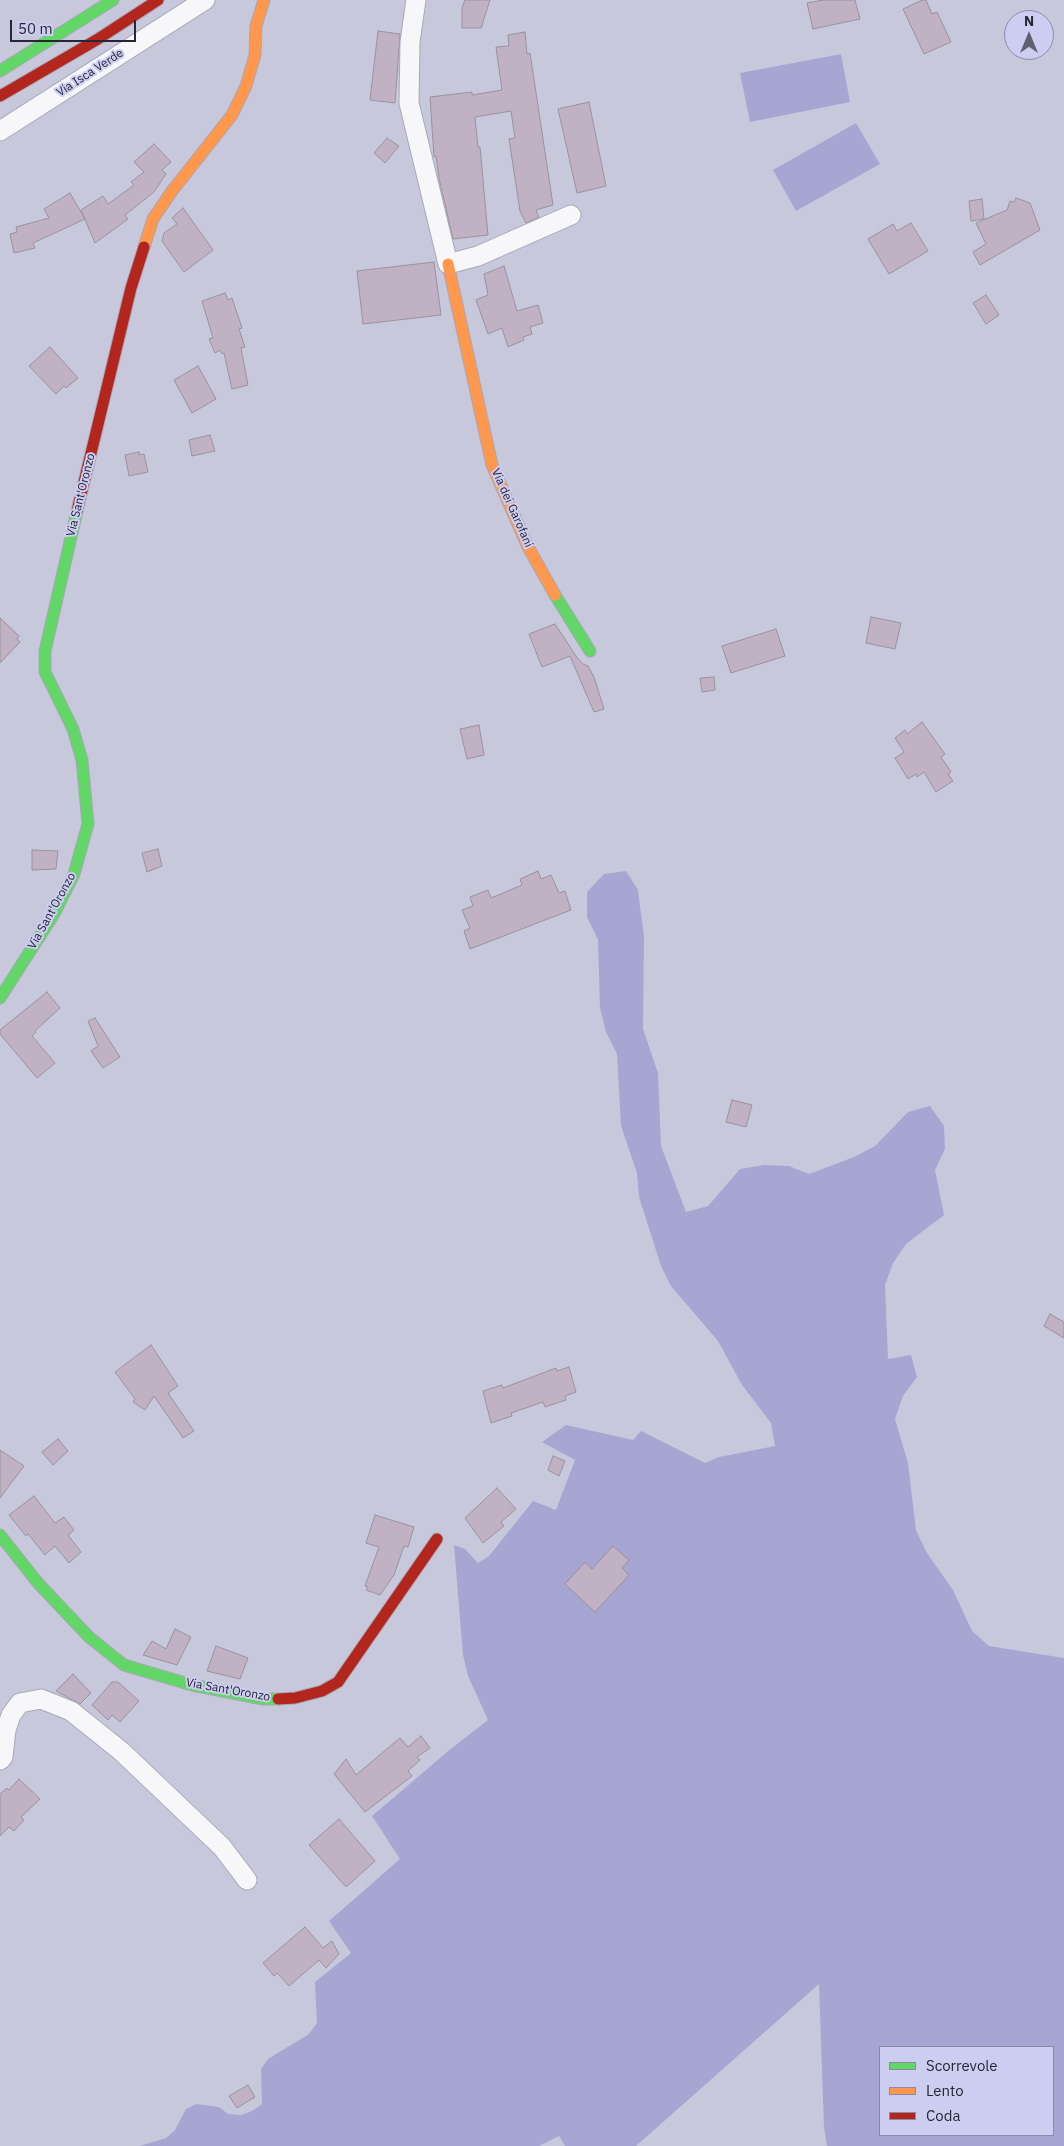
<!DOCTYPE html>
<html>
<head>
<meta charset="utf-8">
<style>
	body { margin:0 }
	#map { position:relative; width:1064px; height:2146px; overflow:hidden; background:#c8c8dd; font-family:"IBM Plex Sans",sans-serif }
	canvas { display:block }
	.legend { position:absolute; left:879px; top:2046px; width:175px; height:90px; box-sizing:border-box; background:#cdcdf2; border:1px solid #8a8aa6; margin:0; padding:6px 9px; list-style:none; font-size:15px; color:#262634 }
	.legend li { display:flex; align-items:center; gap:10px; height:25px }
	.legend b { width:25px; border:1px solid #8a8aa6 }
	.north { position:absolute; left:1004px; top:10px; width:50px; height:50px; box-sizing:border-box; background:#cdcdf2; border:1px solid #8a8aa6; border-radius:50%; rotate:0deg; font-size:14px; font-weight:700; line-height:20px; text-align:center; color:#262634 }
	.north::after { content:''; display:block; margin:auto; width:18px; height:22px; background:#5f5f6f; clip-path:polygon(50% 0,100% 100%,50% 72%,0 100%) }
	.scale { position:absolute; left:10px; top:20px; width:126px; height:22px; box-sizing:border-box; border:2px solid #262634; border-top:0; padding-left:6px; font-size:15px; line-height:18px; white-space:nowrap; color:#262634; -webkit-text-stroke:4px #cdcdf2; paint-order:stroke }
</style>
</head>
<body>
<div id="map">
<canvas width="1064" height="2146"></canvas>
<ul class="legend">
<li><b style="height:6px;background:#63d668"></b>Scorrevole</li>
<li><b style="height:6px;background:#ff974d"></b>Lento</li>
<li><b style="height:6px;background:#b3261e"></b>Coda</li>
</ul>
<div class="north">N</div>
<div class="scale">50 m</div>
</div>
<script>
const c = document.querySelector('canvas').getContext('2d');
c.lineJoin = 'round';
function fill(path, color) { c.fillStyle = color; c.fill(path, 'evenodd'); }
const toPath = rows => new Path2D(rows.map(r => 'M' + r).join(''));
function stroke(path, color, width, dash) { c.strokeStyle = color; c.lineWidth = width; c.lineCap = dash ? 'butt' : 'round'; c.setLineDash(dash || []); c.stroke(path); }
function write(font, color, halo, rows, align = 'center') {
  c.font = font + ' "IBM Plex Sans",sans-serif'; c.lineWidth = 4; c.setLineDash([]); c.textBaseline = 'middle'; c.strokeStyle = halo; c.fillStyle = color; for (const [text, x, y, turn = 0] of rows) {
    c.save(); c.translate(x, y); c.rotate((+turn || 0) * Math.PI / 180); c.textAlign = isNaN(turn) ? turn : align; if (halo) c.strokeText(text, 0, 0); c.fillText(text, 0, 0); c.restore();
  }
}
fill(toPath([
	[841,54,850,102,750,122,740,73],
	[856,123,880,164,796,211,773,170],
	[626,871,638,890,641,914,644,936,643,1029,658,1073,661,1146,686,1212,708,1206,740,1169,764,1165,789,1166,809,1174,854,1157,875,1146,908,1112,930,1106,944,1126,945,1149,935,1170,944,1215,906,1244,893,1263,885,1285,888,1359,911,1355,917,1377,903,1396,895,1419,908,1463,916,1530,927,1553,953,1590,972,1631,989,1646,1064,1658,1064,2146,827,2146,824,2127,819,1984,636,2146,565,2146,559,2136,539,2146,140,2146,166,2138,175,2130,186,2109,196,2104,219,2107,228,2114,241,2115,252,2111,262,2104,261,2069,268,2059,309,2034,317,2023,315,1982,351,1953,329,1921,400,1859,372,1816,447,1752,488,1720,468,1676,463,1655,454,1545,465,1549,478,1563,489,1556,533,1501,556,1510,575,1460,542,1442,566,1425,633,1440,641,1431,705,1463,719,1457,775,1446,771,1423,742,1385,718,1341,671,1286,661,1266,639,1197,637,1173,621,1126,617,1054,606,1032,600,1008,598,940,587,917,587,892,604,874],
	[880,2047,1053,2047,1053,2135,880,2135]
]), '#a7a6d3');
const building = toPath([
	[465,0,490,0,481,28,462,28,462,8,465,0],
	[823,0,855,0,860,19,813,29,807,3,823,0],
	[922,0,926,0,932,14,937,12,951,42,924,54,903,9,922,0],
	[378,31,400,34,395,103,370,100,378,31],
	[525,32,527,54,530,53,553,205,536,210,539,217,526,223,520,211,509,139,515,138,511,111,475,117,478,147,480,147,488,235,453,239,439,178,436,156,434,157,430,97,472,92,472,95,502,90,496,47,509,46,508,35,525,32],
	[589,102,606,186,577,193,558,109,589,102],
	[387,138,399,146,385,163,374,153,387,138],
	[154,144,171,162,162,170,166,174,154,192,125,215,128,219,95,243,81,210,103,196,108,204,134,185,131,182,144,172,134,162,154,144],
	[70,193,85,219,33,243,35,248,14,253,10,234,17,232,16,227,49,218,44,209,70,193],
	[1016,198,1030,203,1040,230,980,265,973,252,986,244,976,223,1007,210,1010,201,1014,202,1016,198],
	[982,199,984,219,971,221,969,201,982,199],
	[183,208,213,250,184,272,162,241,164,233,177,224,172,218,183,208],
	[911,223,928,251,889,274,868,239,893,224,897,231,911,223],
	[434,262,441,315,363,324,357,271,434,262],
	[504,266,517,311,538,305,543,323,530,327,532,334,523,337,524,340,508,347,502,328,488,334,476,300,488,295,484,274,504,266],
	[225,293,228,300,232,298,242,328,239,329,245,347,241,348,248,385,232,389,224,353,222,354,220,350,215,353,209,339,213,338,202,301,225,293],
	[986,295,999,315,986,324,973,303,986,295],
	[50,347,78,378,66,388,64,386,56,394,29,366,50,347],
	[198,366,216,399,192,413,174,380,198,366],
	[210,435,215,451,192,456,189,440,210,435],
	[139,452,139,455,144,454,148,472,129,476,125,455,139,452],
	[871,617,901,623,895,649,866,643,871,617],
	[0,618,19,636,17,639,20,642,0,663,0,618],
	[555,624,578,659,583,664,588,666,594,677,604,709,594,712,570,656,542,667,529,634,555,624],
	[776,629,785,656,731,673,722,646,776,629],
	[714,677,715,690,702,692,700,678,714,677],
	[922,722,945,754,941,757,951,772,948,774,953,781,936,792,924,772,917,777,916,774,908,779,895,758,904,752,895,738,905,730,907,734,922,722],
	[479,725,484,755,467,759,460,729,479,725],
	[158,849,162,866,147,872,142,853,158,849],
	[32,850,58,851,56,869,32,870,32,850],
	[538,871,541,879,551,875,559,893,565,891,571,910,470,949,464,931,470,928,462,910,473,906,470,897,488,890,491,898,522,885,520,879,538,871],
	[47,992,60,1008,35,1031,36,1032,32,1036,55,1063,37,1078,0,1034,0,1030,47,992],
	[95,1018,120,1057,103,1068,91,1051,98,1046,88,1021,95,1018],
	[732,1100,752,1105,746,1127,726,1122,732,1100],
	[1050,1314,1064,1322,1064,1338,1044,1326,1050,1314],
	[151,1345,178,1386,168,1393,194,1431,183,1438,154,1396,145,1410,133,1402,135,1399,115,1372,151,1345],
	[569,1367,576,1392,565,1396,566,1400,545,1407,543,1402,511,1413,512,1416,491,1423,483,1391,502,1385,503,1388,556,1368,557,1371,569,1367],
	[58,1439,68,1451,53,1465,42,1452,58,1439],
	[0,1450,24,1466,0,1498,0,1450],
	[553,1456,565,1461,559,1476,548,1470,553,1456],
	[497,1488,516,1509,501,1522,504,1526,483,1543,465,1518,497,1488],
	[34,1496,55,1523,64,1517,74,1530,68,1535,81,1552,69,1563,55,1546,45,1555,28,1534,26,1536,9,1515,34,1496],
	[375,1515,414,1527,408,1547,404,1546,394,1575,380,1595,366,1590,368,1587,365,1586,379,1547,366,1543,375,1515],
	[613,1546,629,1560,622,1568,629,1575,595,1612,565,1584,585,1562,592,1569,613,1546],
	[175,1629,191,1637,177,1665,143,1655,152,1641,166,1649,175,1629],
	[216,1646,248,1658,240,1679,207,1671,216,1646],
	[73,1674,91,1693,80,1704,56,1691,73,1674],
	[112,1682,118,1682,139,1701,120,1722,112,1715,108,1720,92,1705,112,1682],
	[421,1736,430,1748,417,1757,420,1760,408,1771,412,1776,365,1812,334,1774,346,1759,356,1775,400,1738,408,1747,421,1736],
	[19,1779,40,1799,21,1817,24,1820,14,1831,9,1827,0,1836,0,1794,7,1788,9,1790,19,1779],
	[339,1819,375,1861,346,1887,309,1845,339,1819],
	[305,1927,323,1948,332,1941,339,1954,326,1968,319,1960,289,1986,277,1973,274,1976,263,1963,305,1927],
	[248,2085,255,2097,237,2108,229,2096,248,2085]
]);
fill(building, '#c0b2c4');
stroke(building, '#98929e', 1);
const street = toPath([
	[416,0,410,42,409,103,448,264,478,256,571,215],
	[0,131,205,0],
	[0,1760,3,1757,6,1730,11,1715,20,1703,41,1699,71,1711,121,1751,222,1847,247,1880]
]);
const fast = toPath([
	[0,71,113,0],
	[555,595,590,651],
	[0,998,54,914,74,874,88,824,82,760,73,729,45,672,45,651,77,511],
	[0,1535,38,1583,89,1637,124,1665,192,1685,263,1699,278,1699]
]);
const slow = toPath([
	[144,247,153,219,172,191,232,115,246,86,255,55,256,26,264,0],
	[448,264,492,465,527,545,555,595]
]);
const jam = toPath([
	[0,96,98,39,158,0],
	[77,511,131,288,144,247],
	[278,1699,295,1698,322,1691,338,1682,437,1539]
]);
stroke(street, '#a8a8b8', 21);
stroke(fast, '#a8a8b8', 13);
stroke(slow, '#a8a8b8', 13);
stroke(jam, '#a8a8b8', 13);
stroke(street, '#f7f7fa', 19);
stroke(fast, '#63d668', 11);
stroke(slow, '#ff974d', 11);
stroke(jam, '#b3261e', 11);
write('12px', '#262634', '#cdcdf2', [
	["Via Isca Verde",90,73,-33],
	["Via Sant'Oronzo",81,495,-76],
	["Via dei Garofani",512,508,66],
	["Via Sant'Oronzo",52,911,-61],
	["Via Sant'Oronzo",228,1690,10]
]);
</script>
</body>
</html>
